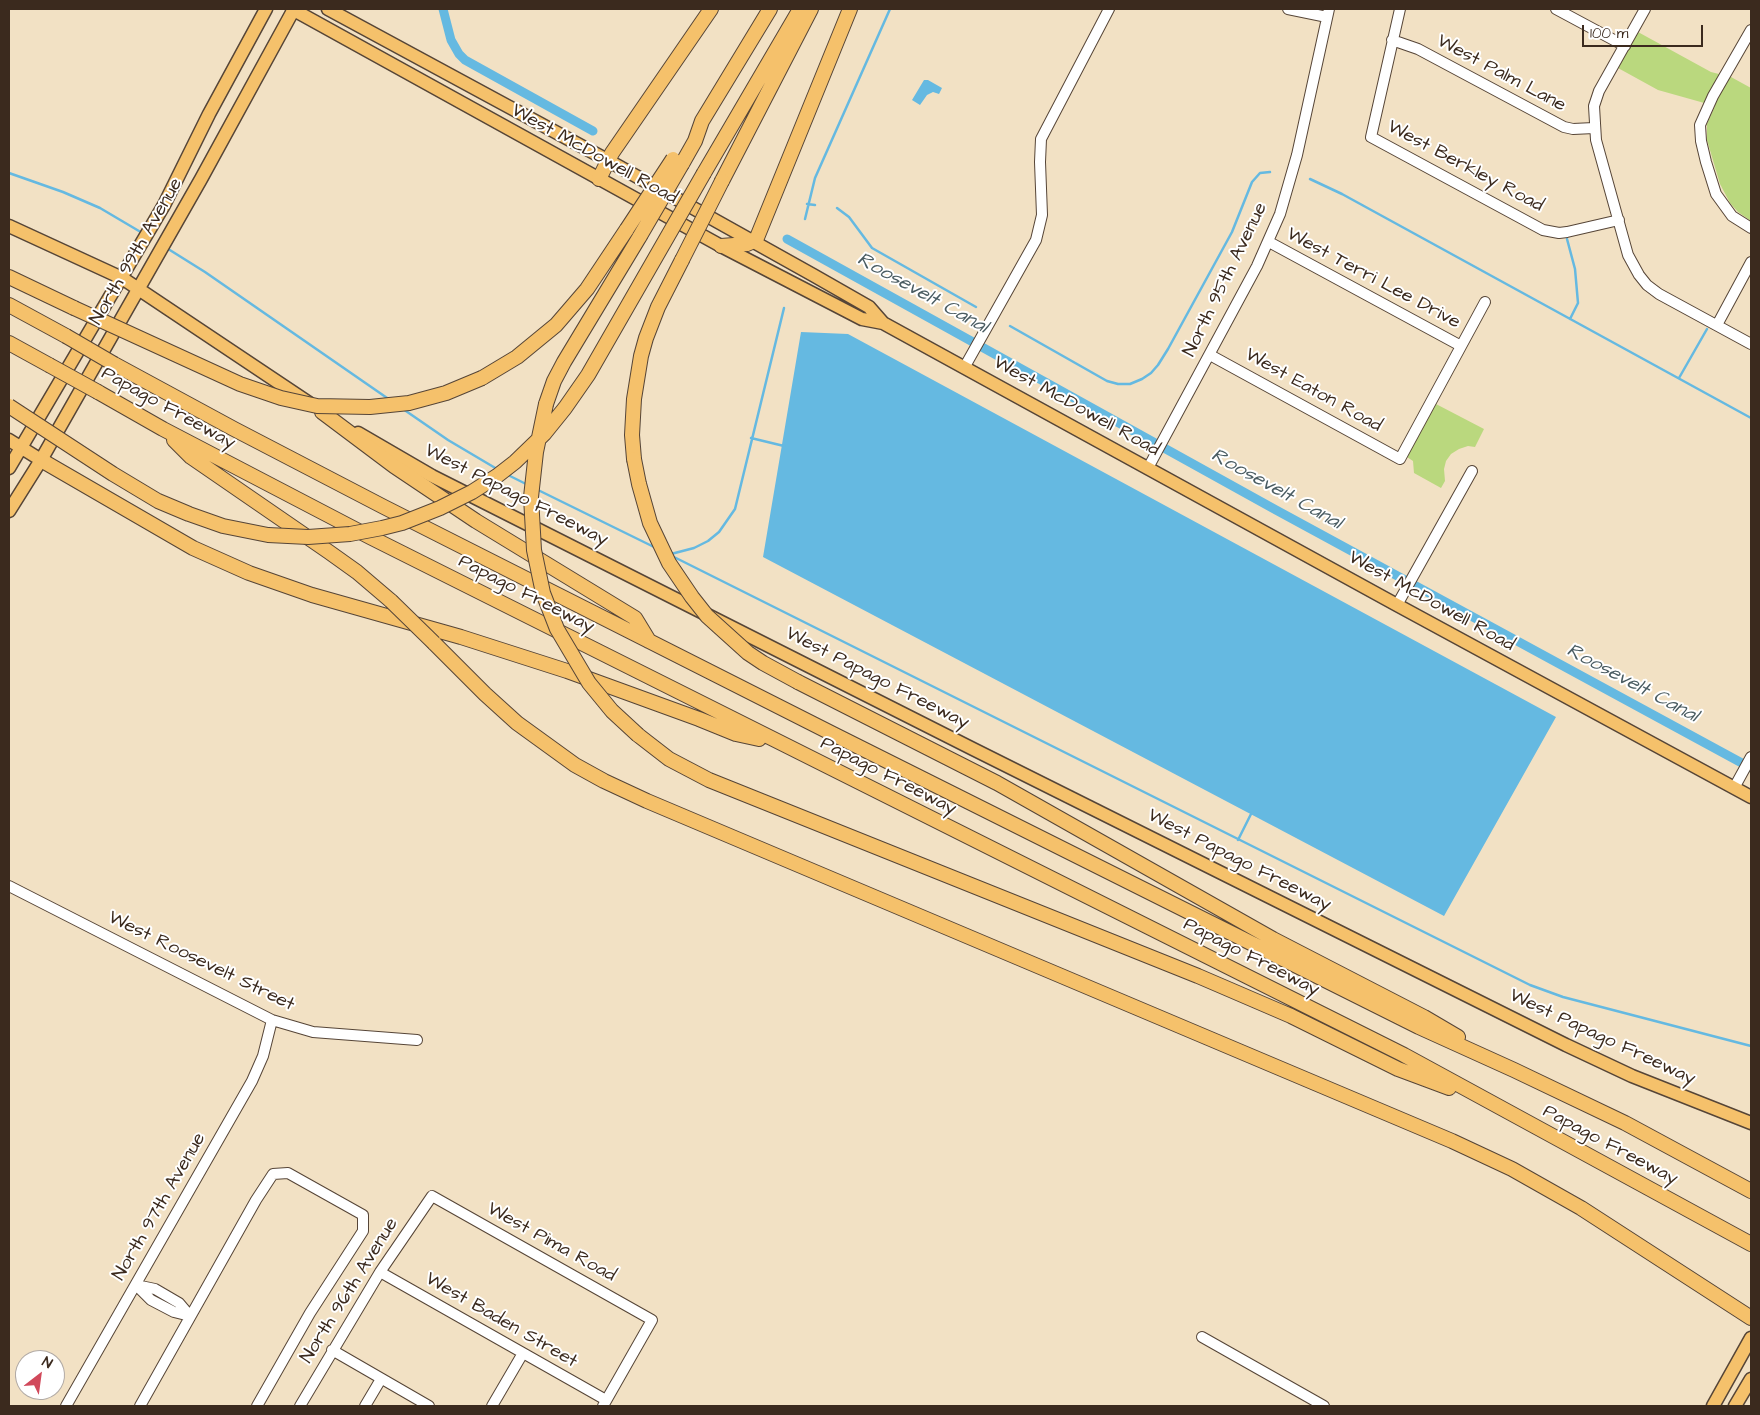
<!DOCTYPE html>
<html>
<head>
<meta charset="utf-8">
<style>
	body { margin:0 }
	#map { position:relative; width:1760px; height:1415px; overflow:hidden; background:#f2e1c4; font-family:"Architects Daughter",sans-serif }
	canvas { display:block }
	.frame { position:absolute; inset:0; border:10px solid #3b2a1e; pointer-events:none }
	.north { position:absolute; left:15px; top:1350px; width:50px; height:50px; box-sizing:border-box; background:#fff; border:1px solid #b1aaa5; border-radius:50%; rotate:30deg; font-size:14px; font-weight:700; line-height:20px; text-align:center; color:#3b2a1e }
	.north::after { content:''; display:block; margin:auto; width:18px; height:22px; background:#d1495b; clip-path:polygon(50% 0,100% 100%,50% 72%,0 100%) }
	.scale { position:absolute; left:1582px; top:25px; width:121px; height:22px; box-sizing:border-box; border:2px solid #3b2a1e; border-top:0; padding-left:6px; font-size:15px; line-height:18px; white-space:nowrap; color:#3b2a1e; -webkit-text-stroke:4px #fff; paint-order:stroke }
</style>
</head>
<body>
<div id="map">
<canvas width="1760" height="1415"></canvas>
<div class="frame"></div>
<div class="north">N</div>
<div class="scale">100 m</div>
</div>
<script>
const c = document.querySelector('canvas').getContext('2d');
c.lineJoin = 'round';
function fill(path, color) { c.fillStyle = color; c.fill(path, 'evenodd'); }
const toPath = rows => new Path2D(rows.map(r => 'M' + r).join(''));
function stroke(path, color, width, dash) { c.strokeStyle = color; c.lineWidth = width; c.lineCap = dash ? 'butt' : 'round'; c.setLineDash(dash || []); c.stroke(path); }
function write(font, color, halo, rows, align = 'center') {
  c.font = font + ' "Architects Daughter",sans-serif'; c.lineWidth = 4; c.setLineDash([]); c.textBaseline = 'middle'; c.strokeStyle = halo; c.fillStyle = color; for (const [text, x, y, turn = 0] of rows) {
    c.save(); c.translate(x, y); c.rotate((+turn || 0) * Math.PI / 180); c.textAlign = isNaN(turn) ? turn : align; if (halo) c.strokeText(text, 0, 0); c.fillText(text, 0, 0); c.restore();
  }
}
fill(toPath([
	[1638,32,1711,72,1731,77,1751,88,1751,221,1738,212,1730,203,1720,184,1707,140,1707,124,1715,106,1658,90,1618,68],
	[1436,404,1484,429,1475,447,1468,446,1459,449,1451,454,1446,461,1444,469,1445,481,1441,488,1414,473,1413,461,1407,457]
]), '#bad87e');
fill(toPath([
	[924,80,928,80,942,88,939,94,933,92,927,95,920,105,912,100],
	[801,332,848,334,1556,717,1444,916,763,557]
]), '#65b9e1');
stroke(toPath([
	[9,173,63,192,100,208,144,234],
	[1310,179,1342,194,1751,418],
	[807,204,815,205],
	[837,208,849,217,872,248,976,307],
	[805,219,815,178,890,9],
	[1567,239,1575,269,1578,303,1570,319],
	[165,247,205,272,390,400],
	[1010,326,1107,381,1118,384,1130,384,1142,379,1151,373,1158,365,1168,349,1232,232,1252,182,1260,173,1270,172],
	[1679,378,1707,329],
	[403,409,448,440,497,469],
	[751,438,784,446],
	[506,474,528,485],
	[536,489,656,548],
	[671,554,694,548,708,541,719,532,735,509,784,308],
	[672,556,1530,985,1563,997,1751,1046],
	[1238,840,1252,812]
]), '#65b9e1', 2.5);
stroke(toPath([
	[443,9,451,40,459,54,465,60,593,131],
	[787,239,1276,510,1751,768]
]), '#65b9e1', 9);
const minor = toPath([
	[1288,9,1327,17],
	[1400,9,1371,137,1543,230,1559,233,1567,232,1619,220],
	[1556,9,1625,46],
	[1645,9,1599,91,1594,106,1596,140,1628,255,1639,275,1647,285,1659,294,1751,344],
	[1751,30,1713,96,1700,125,1701,141,1706,162,1716,194,1732,216,1751,228],
	[1392,40,1418,49,1564,127,1573,129,1594,128],
	[1269,242,1461,346],
	[1717,325,1751,262],
	[1210,355,1400,459,1485,302],
	[964,368,1036,240,1042,215,1040,162,1041,139,1109,9],
	[1148,468,1257,266,1280,214,1297,155,1329,9],
	[1397,605,1472,471],
	[1734,788,1751,757],
	[9,886,272,1020,313,1032,417,1040],
	[380,1272,606,1400],
	[136,1285,155,1289,179,1303,190,1316],
	[136,1285,151,1300,174,1312,190,1316],
	[1202,1337,1324,1406],
	[332,1350,429,1406],
	[66,1406,252,1081,263,1056,272,1020],
	[140,1406,256,1200,273,1174,288,1173,363,1215,363,1231,310,1313,257,1406],
	[300,1406,380,1272,432,1196,652,1320,603,1406],
	[365,1406,381,1379],
	[492,1406,523,1353]
]);
const major = toPath([
	[292,9,721,246,862,319,883,323,1397,605,1751,797],
	[328,9,609,161,813,275,869,307,883,323],
	[9,226,122,278,309,403],
	[358,433,432,476,973,749,1566,1045,1632,1076,1751,1123],
	[9,440,41,460],
	[9,468,164,205,209,114,266,9],
	[9,511,41,460,201,179,294,9],
	[1713,1406,1751,1338],
	[1735,1406,1751,1379]
]);
const highway = toPath([
	[682,164,695,141,702,121,770,9],
	[704,173,800,9],
	[599,179,612,153,711,9],
	[722,181,811,9],
	[721,246,747,244,756,240,850,9],
	[9,277,74,308],
	[9,305,66,336],
	[9,343,49,365],
	[114,364,234,429,384,507,833,734,1419,1027,1514,1070,1625,1123,1751,1191],
	[482,378,517,357,556,325,587,289,627,229],
	[98,392,163,429,370,537,1404,1055,1751,1244],
	[546,404,554,381,564,362,640,236],
	[322,412,394,466,476,521,635,618,649,641],
	[174,440,191,457,329,552,357,572,391,601],
	[634,459,632,435,634,399,641,356,646,338,658,307,682,260],
	[41,460,193,548,249,573,312,595,461,637,567,671,699,719,736,734,759,739],
	[434,643,485,694,517,723,575,765,604,781,647,801,1452,1141,1512,1169,1581,1208,1751,1318],
	[798,682,997,783,1273,939,1424,1017,1458,1037],
	[638,735,669,759,709,780,1198,976,1291,1016,1398,1069,1449,1088]
]);
stroke(minor, '#564537', 12);
stroke(major, '#564537', 15);
stroke(highway, '#564537', 16);
stroke(minor, '#fff', 10);
stroke(major, '#f5c16b', 12);
stroke(highway, '#f5c16b', 14);
const highwayBridge = toPath([
	[627,229,673,159],
	[640,236,682,164],
	[682,260,722,181],
	[74,308,240,384,281,398,317,406,370,407,409,403,446,393,482,378],
	[66,336,114,364],
	[49,365,98,392],
	[546,404,536,452,531,497,534,550,543,593,557,629,589,683,612,711,638,735],
	[9,406,113,474,158,501,189,514,223,526,268,535,308,537,350,534,382,528,402,523,440,508,472,492,497,476,515,462,544,434,565,408,588,375,704,173],
	[634,459,639,484,650,523,669,563,692,597,707,616,748,653,763,663,798,682],
	[391,601,434,643]
]);
stroke(highwayBridge, '#564537', 16, []);
stroke(highwayBridge, '#f5c16b', 14);
write('19px', '#3b2a1e', '#fff', [
	["West Palm Lane",1501,74,28],
	["West McDowell Road",594,155,29],
	["West Berkley Road",1465,167,28],
	["North 99th Avenue",137,252,-60],
	["West Terri Lee Drive",1373,279,28],
	["North 95th Avenue",1226,280,-64],
	["West Eaton Road",1313,391,29],
	["West McDowell Road",1076,407,29],
	["Papago Freeway",168,409,29],
	["West Papago Freeway",516,496,27],
	["Papago Freeway",526,595,27],
	["West McDowell Road",1431,602,29],
	["West Papago Freeway",877,679,27],
	["Papago Freeway",888,777,27],
	["West Papago Freeway",1239,861,27],
	["Papago Freeway",1251,958,27],
	["West Roosevelt Street",201,962,26],
	["West Papago Freeway",1602,1038,25],
	["Papago Freeway",1610,1146,28],
	["North 97th Avenue",160,1207,-60],
	["West Pima Road",551,1243,29],
	["North 96th Avenue",350,1291,-58],
	["West Baden Street",501,1321,30]
]);
write('italic 20px', '#4a5c62', '#fff', [
	["Roosevelt Canal",922,294,29],
	["Roosevelt Canal",1276,490,29],
	["Roosevelt Canal",1632,684,28]
]);
</script>
</body>
</html>
